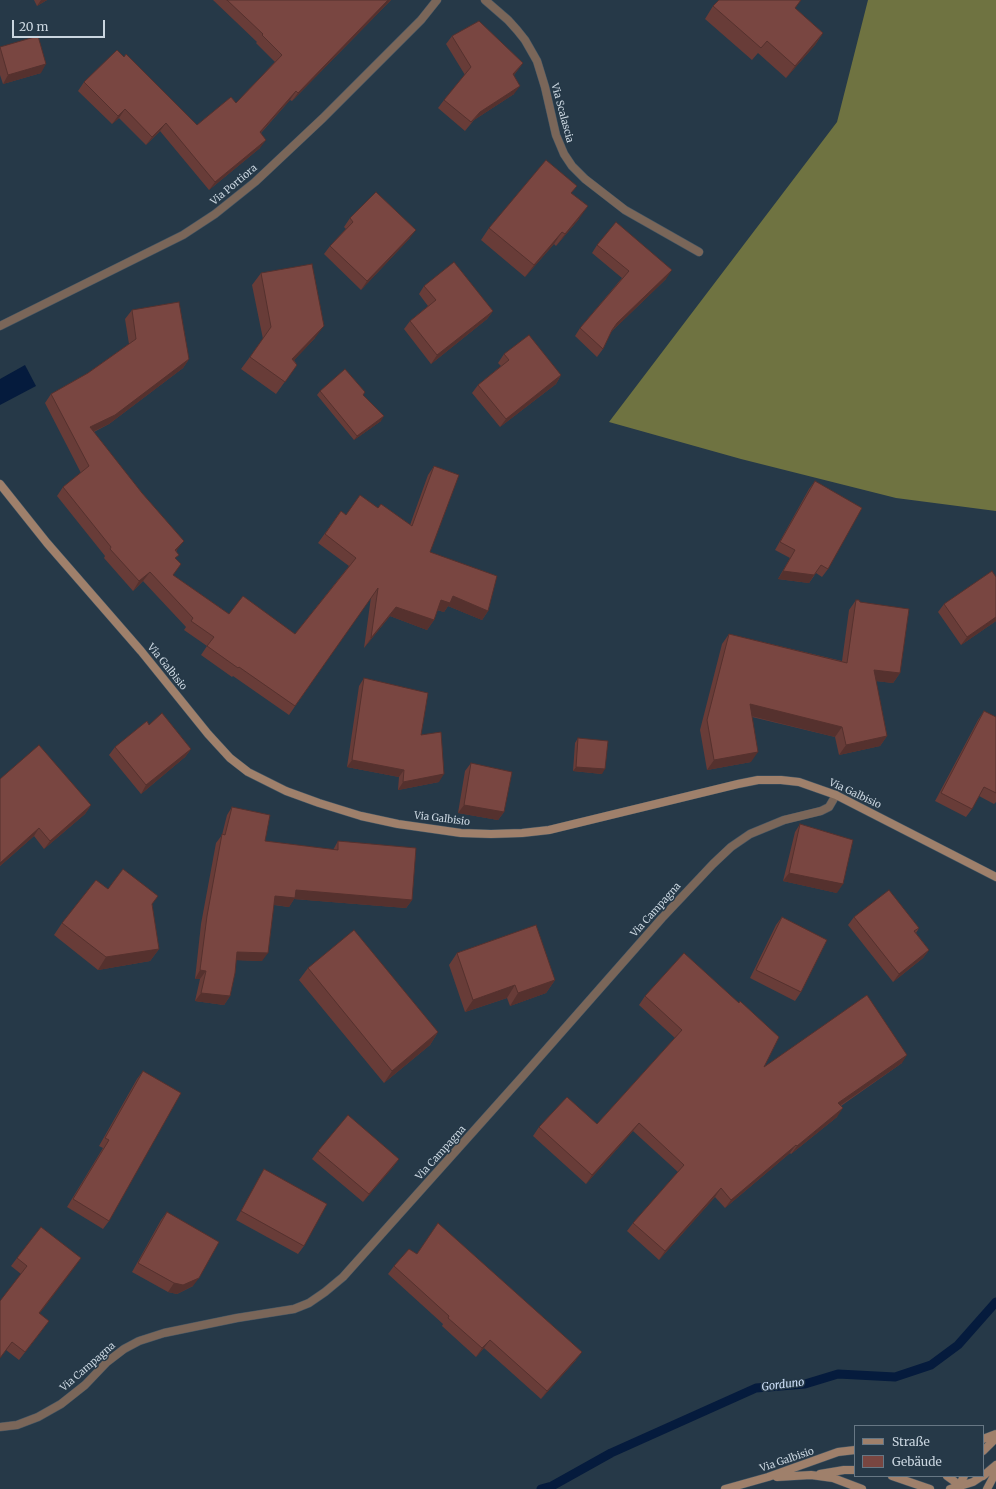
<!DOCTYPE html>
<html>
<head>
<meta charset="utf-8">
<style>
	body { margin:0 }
	#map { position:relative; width:996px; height:1489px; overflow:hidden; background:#263948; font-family:Merriweather,serif }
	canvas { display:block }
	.legend { position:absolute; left:854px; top:1425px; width:130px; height:52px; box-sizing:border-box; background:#263948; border:1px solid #677784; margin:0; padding:5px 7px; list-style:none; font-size:12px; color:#c9d5df }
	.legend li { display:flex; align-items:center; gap:8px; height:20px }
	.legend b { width:20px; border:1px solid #677784 }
	.scale { position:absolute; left:12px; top:20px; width:93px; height:18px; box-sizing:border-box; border:2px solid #c9d5df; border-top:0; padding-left:5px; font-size:12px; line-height:14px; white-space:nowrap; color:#c9d5df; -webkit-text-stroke:3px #263948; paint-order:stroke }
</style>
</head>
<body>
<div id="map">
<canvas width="996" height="1489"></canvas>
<ul class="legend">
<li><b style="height:5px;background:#9f806b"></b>Straße</li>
<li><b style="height:11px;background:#794641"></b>Gebäude</li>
</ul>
<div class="scale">20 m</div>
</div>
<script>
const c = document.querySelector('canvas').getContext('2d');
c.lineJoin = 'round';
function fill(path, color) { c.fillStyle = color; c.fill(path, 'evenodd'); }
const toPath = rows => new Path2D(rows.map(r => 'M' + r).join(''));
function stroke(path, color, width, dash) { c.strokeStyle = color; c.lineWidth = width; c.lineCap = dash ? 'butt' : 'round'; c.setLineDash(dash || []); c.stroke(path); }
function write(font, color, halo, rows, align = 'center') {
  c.font = font + ' Merriweather,serif'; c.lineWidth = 3; c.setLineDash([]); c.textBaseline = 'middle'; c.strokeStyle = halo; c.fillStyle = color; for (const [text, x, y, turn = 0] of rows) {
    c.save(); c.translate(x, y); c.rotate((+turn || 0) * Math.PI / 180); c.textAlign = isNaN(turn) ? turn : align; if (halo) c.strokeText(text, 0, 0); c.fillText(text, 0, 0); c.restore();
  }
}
fill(toPath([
	[868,0,996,0,996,511,896,498,741,459,609,422,837,122]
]), '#6f7341');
fill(toPath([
	[25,365,36,386,0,405,0,379]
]), '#051b3d');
stroke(toPath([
	[541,1489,552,1486,611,1453,756,1388,805,1384,838,1374,895,1377,931,1365,958,1345,996,1302]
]), '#051b3d', 9);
const street = toPath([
	[485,0,508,20,517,30,525,40,537,61,545,87,556,135,564,154,572,166,585,179,625,210,699,252],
	[0,326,183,235,215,214,255,182,323,118,421,20,437,0],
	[0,1427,17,1425,38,1417,61,1404,85,1385,107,1362,124,1349,139,1341,164,1333,237,1318,294,1309,309,1303,325,1292,343,1277,522,1077,662,918,713,864,731,847,750,834,784,820,821,811,829,807,836,795]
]);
const secondary = toPath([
	[0,484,47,543,141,651,208,734,230,758,248,772,286,791,319,803,361,816,398,824,461,833,491,834,522,833,549,830,738,784,758,780,781,780,799,782,836,795,996,877],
	[983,1439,996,1434],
	[983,1451,996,1438],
	[820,1474,844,1470,855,1470],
	[892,1476,930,1489],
	[947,1476,954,1481,960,1489],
	[983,1476,996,1465],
	[777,1477,811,1475,833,1478,862,1489],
	[958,1488,964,1476],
	[725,1489,768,1477,838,1452,855,1450],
	[950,1489,973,1482,982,1476],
	[987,1489,996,1472]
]);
stroke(street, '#435563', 9);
stroke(secondary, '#435563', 9);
stroke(street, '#7a6659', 8);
stroke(secondary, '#9f806b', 8);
fill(toPath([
	[34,0,47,0,37,6],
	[213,0,391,0,292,101,290,100,261,133,260,148,209,190,160,131,146,145,119,118,112,124,78,91,84,82,124,57,197,125,236,103,275,62,256,43,257,42],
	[713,6,796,9,823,33,815,45,786,78,758,53,752,60,705,19],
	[452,36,523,63,514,75,514,94,474,120,465,131,438,108,444,100,465,75,446,44],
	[0,48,41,73,3,84,0,75],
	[572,193,579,219,556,246,554,244,525,277,481,240,489,228],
	[350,218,410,238,361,290,324,254,330,246,346,229,344,227],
	[597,245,666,279,611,332,603,349,597,357,575,336,580,328,622,278,592,253],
	[261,273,315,338,294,360,297,365,276,394,241,369,263,339,252,285],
	[424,286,493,311,487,319,431,364,404,329,410,321,428,306,419,294],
	[132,310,189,359,183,368,109,424,94,432,177,550,176,552,176,559,173,575,229,614,295,634,349,566,318,543,341,511,346,515,378,508,410,525,428,475,434,466,430,552,488,611,482,620,448,606,444,612,437,610,434,620,427,630,390,616,364,648,371,597,289,715,233,676,232,677,201,655,207,646,184,630,186,627,143,581,133,591,104,558,105,556,57,496,63,487,81,473,45,403,51,394,88,373,129,344,125,319],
	[504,354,561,375,556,384,500,427,472,393,478,385,501,366,498,363],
	[320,391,363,395,381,421,354,440,317,395],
	[815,481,828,569,822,577,816,573,809,583,778,579,790,558,775,550,809,489],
	[856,600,860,602,900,673,893,683,876,681,887,736,880,746,839,755,835,737,752,717,751,762,707,770,700,730,722,644,729,634,842,661,849,610],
	[944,604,996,621,961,645,938,612],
	[364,678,421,735,439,782,398,790,399,777,347,767,359,686],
	[984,711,996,717,996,802,994,804,979,796,972,809,966,817,935,801,978,720],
	[149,725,191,749,185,757,141,794,109,755,115,747],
	[578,738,602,774,573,771,575,743],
	[471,763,504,812,498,820,458,813,465,771],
	[0,779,91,805,85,814,44,849,34,836,0,866],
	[232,807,265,841,333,850,338,841,412,900,406,908,294,899,289,907,274,905,262,961,236,960,230,996,224,1005,195,1001,200,979,195,979,201,924,216,843,222,835,227,815],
	[800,824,837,893,783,881,795,832],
	[108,889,152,905,159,949,150,961,98,970,54,935,62,923],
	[782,917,801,992,795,1001,750,978,776,925],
	[854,917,919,928,916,933,929,950,923,958,893,982,848,925],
	[457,953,555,980,546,993,510,1006,507,998,465,1012,449,965],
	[308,968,438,1032,430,1045,384,1083,299,980],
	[645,996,739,1003,740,1001,764,1067,902,1063,841,1106,837,1117,791,1154,790,1153,725,1208,715,1197,659,1260,627,1231,633,1223,678,1172,633,1131,586,1184,533,1136,539,1127,597,1124,675,1038,639,1005],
	[143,1071,109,1221,103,1229,67,1207,103,1148,99,1146,137,1079],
	[318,1151,399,1159,393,1167,363,1202,312,1159],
	[264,1169,304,1246,298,1254,236,1220,259,1178],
	[167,1212,193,1286,177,1294,168,1292,132,1272,161,1220],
	[17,1258,81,1258,39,1314,43,1329,19,1360,6,1350,21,1274,11,1266],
	[394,1266,576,1360,541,1399,484,1348,476,1357,442,1326,443,1324,388,1274]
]), '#683c38');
fill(toPath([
	[41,0,47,0,37,6],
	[388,0,391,0,292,101,298,93],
	[823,33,815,45,786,78,795,66],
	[523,63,517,71,507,83,513,74],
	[46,64,41,73,3,84,8,75],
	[520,86,514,94,474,120,465,131,480,112],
	[296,91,290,100,254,140,260,132],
	[125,109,119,118,112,124,118,116],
	[166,123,160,131,146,145,152,137],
	[266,140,260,148,209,190,215,182],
	[588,206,579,219,556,246,565,234],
	[416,230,410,238,361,290,367,281],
	[562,232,554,244,525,277,534,265],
	[672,270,666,279,611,332,617,323],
	[493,311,487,319,431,364,437,355],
	[324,326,315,338,284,371,292,359],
	[189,359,183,368,109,424,84,436,90,427],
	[561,375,556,384,500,427,506,419],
	[384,416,381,421,354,440,357,436],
	[184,541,177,550,168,559,175,550],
	[783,571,814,575,809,583,778,579],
	[150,572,143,581,133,591,139,581],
	[453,596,488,611,482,620,448,606,444,612,434,609,441,600],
	[396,607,434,620,427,630,390,616,364,648,371,638],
	[996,617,996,621,961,645,967,637],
	[874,670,900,673,893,683,867,680],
	[750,704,842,727,835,737,743,714],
	[887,736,880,746,839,755,846,745],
	[191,749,185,757,141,794,146,785],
	[758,752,751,762,707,770,714,760],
	[352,760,404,770,399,777,347,767],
	[576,767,605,769,602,774,573,771],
	[444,774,439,782,398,790,403,782],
	[91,805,85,814,44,849,50,841],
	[464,805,504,812,498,820,458,813],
	[39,828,34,836,0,866,0,863],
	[789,873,843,884,837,893,783,881],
	[296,890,412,900,406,908,294,899,289,907,269,904,275,896],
	[159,949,150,961,98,970,106,957],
	[929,950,923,958,893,982,899,974],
	[237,952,268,953,262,961,231,960],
	[200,970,206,971,200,979,195,979],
	[555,980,546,993,510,1006,518,993],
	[515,985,507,998,465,1012,473,1000],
	[201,993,230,996,224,1005,195,1001],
	[438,1032,430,1045,384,1083,392,1071],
	[907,1055,902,1063,832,1111,838,1103],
	[843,1108,837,1117,791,1154,797,1146],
	[639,1123,633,1131,586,1184,592,1175],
	[796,1145,790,1153,725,1208,731,1200],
	[399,1159,393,1167,363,1202,369,1194],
	[721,1188,715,1197,659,1260,665,1251],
	[81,1258,75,1267,33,1322,39,1313],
	[199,1278,193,1286,177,1294,168,1292,174,1283],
	[490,1340,484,1348,476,1357,482,1348],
	[582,1352,576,1360,541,1399,547,1391]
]), '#55312e');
const building = toPath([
	[227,0,388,0,298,93,296,91,260,132,266,140,215,182,166,123,152,137,125,109,118,116,84,82,117,50,124,57,126,54,197,125,231,97,236,103,282,55,262,35,263,34,227,0],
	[719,0,801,0,795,8,823,33,795,66,767,41,761,48,713,6,719,0],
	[479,21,523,63,513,74,520,86,480,112,471,122,444,100,471,67,452,36,479,21],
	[38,36,46,64,8,75,0,47,38,36],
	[546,160,577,186,571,193,588,206,565,234,562,232,534,265,489,228,546,160],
	[376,192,416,230,367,281,330,246,353,222,350,218,376,192],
	[616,222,672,270,617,323,612,330,603,349,580,328,629,271,597,245,616,222],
	[454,262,493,311,437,355,410,321,436,300,424,286,454,262],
	[312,264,324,326,292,359,297,365,285,382,250,357,271,327,261,273,312,264],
	[179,302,189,359,115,415,90,427,142,493,184,541,175,550,179,555,175,558,181,564,173,575,229,614,243,596,295,634,356,558,325,534,341,511,346,515,360,495,378,508,381,504,412,526,434,466,459,475,430,552,497,576,488,611,453,596,450,603,441,600,434,620,396,607,371,638,378,588,295,706,239,667,238,668,207,646,214,637,191,621,193,618,150,572,139,581,110,549,111,547,63,487,89,466,51,394,88,373,136,339,132,310,179,302],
	[529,335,561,375,506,419,478,385,509,360,504,354,529,335],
	[345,369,365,392,363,395,384,416,357,436,320,391,345,369],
	[815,481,862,508,828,569,821,565,814,575,783,571,795,550,780,542,815,481],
	[992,571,996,577,996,617,967,637,944,604,992,571],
	[856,600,859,600,860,602,909,609,900,673,874,670,887,736,846,745,842,727,750,704,758,752,714,760,707,720,729,634,847,663,856,600],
	[364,678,428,693,421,735,441,732,444,774,403,782,404,770,352,760,364,678],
	[984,711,996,717,996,793,984,787,972,809,941,793,984,711],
	[162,713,191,749,146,785,115,747,147,721,149,725,162,713],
	[578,738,608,741,605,769,576,767,578,738],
	[39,745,91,805,50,841,39,828,0,863,0,779,39,745],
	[471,763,512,772,504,812,464,805,471,763],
	[232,807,270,815,265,841,338,850,338,841,416,848,412,900,296,890,295,898,275,896,268,953,237,952,235,973,230,996,201,993,206,971,200,970,207,916,222,834,225,835,232,807],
	[800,824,853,840,843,884,789,873,800,824],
	[123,869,158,896,152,904,159,949,106,957,62,923,96,880,108,889,123,869],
	[889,890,919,928,914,931,929,950,899,974,854,917,889,890],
	[782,917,827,940,801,992,756,970,782,917],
	[536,925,555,980,518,993,515,985,473,1000,457,953,536,925],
	[354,930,438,1032,392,1071,308,968,354,930],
	[684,953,739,1003,740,1001,779,1037,764,1067,867,995,907,1055,838,1103,843,1108,797,1146,796,1145,731,1200,721,1188,665,1251,633,1223,684,1165,639,1123,592,1175,539,1127,567,1097,597,1124,682,1030,645,996,684,953],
	[143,1071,181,1093,109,1221,73,1199,109,1140,105,1138,143,1071],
	[348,1115,399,1159,369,1194,318,1151,348,1115],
	[264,1169,327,1204,304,1246,241,1211,264,1169],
	[167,1212,219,1242,199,1278,183,1285,174,1283,138,1263,167,1212],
	[438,1223,582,1352,547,1391,490,1340,482,1348,448,1318,449,1316,394,1266,409,1249,417,1254,438,1223],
	[41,1227,81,1258,39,1313,49,1321,25,1352,12,1342,0,1358,0,1301,27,1266,17,1258,41,1227]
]);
fill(building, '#794641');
stroke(building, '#55312e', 1);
write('10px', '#c9d5df', '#263948', [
	["Via Scalascia",562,113,75],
	["Via Portiora",234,185,-40],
	["Via Galbisio",167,667,51],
	["Via Galbisio",855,794,25],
	["Via Galbisio",442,819,7],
	["Via Campagna",656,910,-48],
	["Via Campagna",441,1153,-48],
	["Via Campagna",88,1367,-41],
	["Via Galbisio",787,1460,-19]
]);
write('italic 11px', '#cddff9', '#263948', [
	["Gorduno",783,1385,-7]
]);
</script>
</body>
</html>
